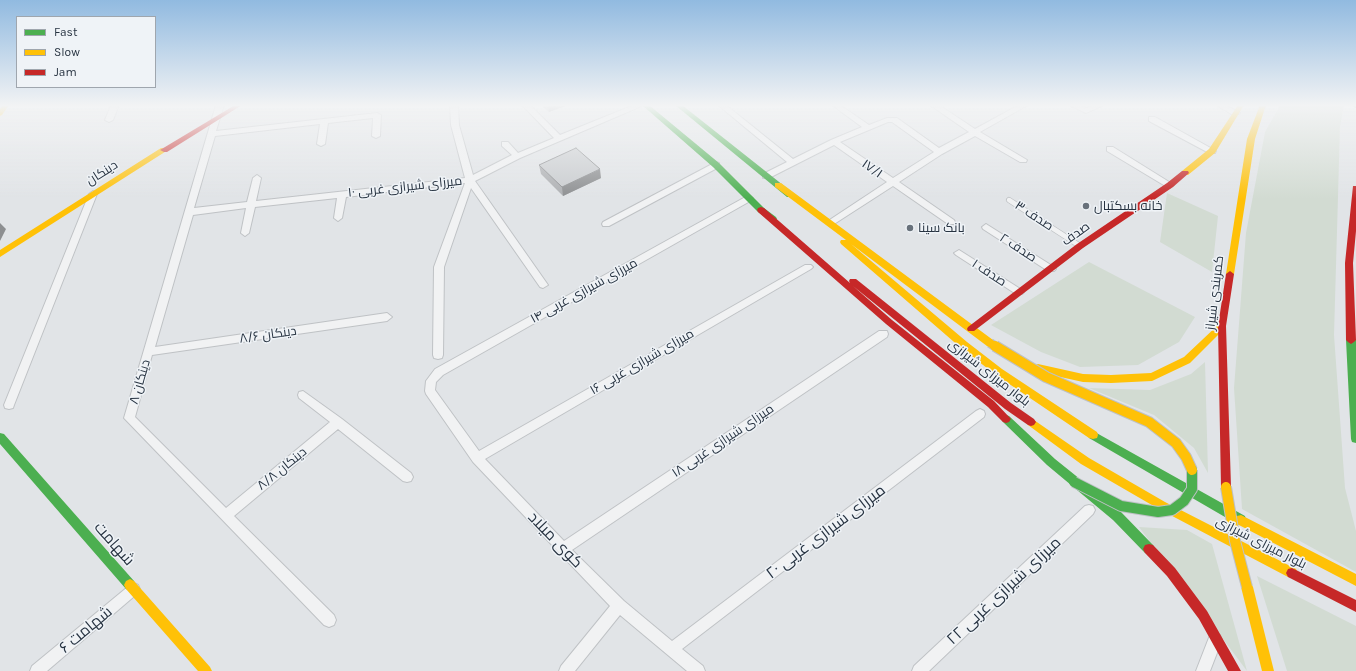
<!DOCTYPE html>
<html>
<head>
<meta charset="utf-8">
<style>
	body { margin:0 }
	#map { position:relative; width:1356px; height:671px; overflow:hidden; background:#e1e4e7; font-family:Karla,sans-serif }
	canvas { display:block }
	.legend { position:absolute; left:16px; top:16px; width:140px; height:72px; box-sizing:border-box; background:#eff3f7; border:1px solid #9fa6ae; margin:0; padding:5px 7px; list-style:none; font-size:12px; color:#273341 }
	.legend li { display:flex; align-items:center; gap:8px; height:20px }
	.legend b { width:20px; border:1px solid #9fa6ae }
</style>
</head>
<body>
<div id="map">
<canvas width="1356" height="671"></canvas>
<ul class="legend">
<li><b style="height:5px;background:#4caf50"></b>Fast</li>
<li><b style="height:5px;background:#ffc107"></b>Slow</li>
<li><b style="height:5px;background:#c62828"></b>Jam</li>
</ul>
</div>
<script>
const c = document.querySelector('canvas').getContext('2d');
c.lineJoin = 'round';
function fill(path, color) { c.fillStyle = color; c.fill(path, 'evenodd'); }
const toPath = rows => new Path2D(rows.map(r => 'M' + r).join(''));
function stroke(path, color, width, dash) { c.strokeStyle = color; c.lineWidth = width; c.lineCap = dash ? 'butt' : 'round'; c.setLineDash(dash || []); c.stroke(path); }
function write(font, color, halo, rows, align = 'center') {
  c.font = font + ' Karla,Cairo,sans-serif'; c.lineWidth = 3; c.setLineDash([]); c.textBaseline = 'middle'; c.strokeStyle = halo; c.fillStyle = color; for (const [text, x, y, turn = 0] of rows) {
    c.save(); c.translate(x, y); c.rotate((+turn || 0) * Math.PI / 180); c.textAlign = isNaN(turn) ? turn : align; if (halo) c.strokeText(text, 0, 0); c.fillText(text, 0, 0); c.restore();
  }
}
fill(toPath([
	[1280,105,1344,105,1340,127,1334,335,1345,488,1356,531,1356,572,1242,509,1234,388,1246,233,1265,132],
	[1167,193,1218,216,1212,272,1160,242],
	[1089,262,1195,317,1179,342,1138,365,1080,367,1041,352,991,325],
	[1205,362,1208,473,1194,448,1154,415,1089,388,1150,390,1191,374],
	[1139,527,1187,530,1212,544,1247,671],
	[1257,576,1356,626,1356,671,1287,671]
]), '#d2dbd2');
const lane = toPath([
	[1009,200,1080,246]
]);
const street = toPath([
	[111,105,119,105,113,120,109,122,105,120,111,105],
	[216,105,224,105,216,131,377,113,381,115,380,136,376,138,372,136,373,118,328,123,325,144,321,146,317,144,320,124,215,136,194,208,247,202,253,178,257,175,261,178,256,201,465,178,451,125,450,105,458,105,459,125,473,175,512,155,502,146,502,142,508,142,518,153,554,138,522,105,530,105,560,135,634,105,644,105,520,158,475,181,548,285,543,288,540,287,471,188,444,267,443,355,442,358,438,359,434,358,433,355,434,267,465,183,346,197,342,218,338,221,334,218,337,198,255,207,249,233,245,236,241,233,246,208,193,215,155,347,387,313,392,317,387,321,152,355,135,417,226,508,330,422,299,398,298,395,299,392,303,391,342,419,411,473,413,477,411,481,407,482,403,481,338,429,234,516,334,615,336,620,334,625,329,627,324,625,124,418,216,105],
	[718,105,726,105,793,159,831,140,862,127,832,105,840,105,869,125,887,118,897,118,939,148,969,132,930,105,939,105,975,129,1019,105,1028,105,980,132,1027,160,1026,162,1020,162,975,136,942,154,899,182,954,220,955,222,954,224,948,224,893,186,831,226,828,225,827,223,828,221,887,182,834,145,769,178,763,178,763,174,787,162,718,105],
	[888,122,892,122,934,152,893,178,840,142,888,122],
	[1069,105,1078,105,1086,108,1094,105,1104,105,1086,113,1069,105],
	[1216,105,1225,105,1240,113,1236,115,1233,115,1216,105],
	[1149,117,1155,117,1216,151,1215,153,1209,153,1149,121,1149,117],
	[1107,147,1113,147,1174,185,1170,188,1167,187,1107,151,1107,147],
	[716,162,719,163,719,167,609,226,603,226,602,224,603,222,716,162],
	[93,191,97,194,14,405,13,408,9,409,5,408,4,405,89,194,93,191],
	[749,195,753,198,752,200,443,375,436,382,435,390,479,451,805,265,811,265,813,267,811,269,485,459,564,541,879,331,887,331,888,334,887,337,572,550,624,601,672,641,976,411,980,409,984,411,985,414,984,417,682,649,703,666,705,671,687,671,620,615,575,671,559,671,561,666,610,606,473,462,426,394,425,391,426,381,435,369,749,195],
	[986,224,1054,267,1056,269,1054,271,1048,271,983,229,982,227,986,224],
	[959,250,1022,290,1024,292,1022,294,1016,294,956,255,954,253,959,250],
	[1089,505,1093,506,1095,510,1093,514,929,671,912,671,914,666,1085,506,1089,505],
	[134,583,138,585,140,589,138,593,47,671,30,671,32,666,130,585,134,583],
	[1215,633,1220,635,1222,640,1210,671,1196,671,1210,635,1215,633]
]);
stroke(lane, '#bfc2c5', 6);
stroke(street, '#bfc2c5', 2);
stroke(lane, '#f1f2f3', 4.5);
fill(street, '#f1f2f3');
fill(toPath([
	[642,105,649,105,719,163,764,208,776,217,777,219,776,221,770,221,758,212,713,167,642,105],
	[675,105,682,105,793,193,793,197,787,197,675,105],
	[1352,105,1356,105,1356,108,1354,107,1352,105],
	[1351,336,1354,338,1356,340,1356,443,1352,442,1351,439,1346,340,1348,338,1351,336],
	[1006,415,1009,416,1055,459,1121,512,1153,545,1155,549,1153,553,1149,554,1145,553,1113,520,1047,465,1003,422,1001,419,1003,416,1006,415],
	[1093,431,1245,516,1246,520,1245,524,1241,525,1237,524,1089,438,1088,435,1089,432,1093,431],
	[0,433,4,434,134,581,136,585,134,589,130,591,126,589,0,444,0,433]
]), '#4caf50');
fill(toPath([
	[3,105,9,105,2,115,0,116,0,109,3,105],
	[1238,105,1244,105,1215,153,1188,175,1182,175,1182,171,1209,149,1238,105],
	[1260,105,1266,105,1255,139,1234,274,1230,277,1226,274,1247,139,1260,105],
	[161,148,164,148,168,150,0,257,0,250,161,148],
	[775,183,781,183,993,340,1008,349,1010,352,1008,355,1005,356,987,346,851,244,967,342,1002,369,1097,432,1098,435,1097,438,1093,439,1089,438,996,375,961,348,841,244,840,242,841,240,846,240,775,187,775,183],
	[1222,323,1226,326,1225,328,1190,363,1152,381,1111,383,1083,382,1038,372,1035,371,1033,368,1035,365,1038,364,1083,374,1111,375,1151,373,1184,357,1219,324,1222,323],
	[1031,418,1089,458,1165,502,1296,569,1298,573,1296,577,1292,578,1288,577,1157,508,1081,464,1028,425,1026,422,1028,419,1031,418],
	[1241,515,1356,574,1356,586,1237,524,1236,520,1237,516,1241,515],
	[130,579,134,581,210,667,212,671,198,671,126,589,124,585,126,581,130,579],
	[1247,581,1251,583,1253,587,1274,671,1262,671,1241,587,1243,583,1247,581]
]), '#ffc107');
fill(toPath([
	[235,105,242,105,167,152,164,152,160,150,235,105],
	[1182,171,1188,171,1189,173,1173,187,1083,248,974,331,968,331,967,329,968,327,1077,244,1167,183,1182,171],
	[1353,186,1356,186,1356,231,1353,263,1356,340,1354,342,1351,344,1348,342,1346,340,1345,263,1353,186],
	[761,207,764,208,850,283,849,281,850,279,856,279,1011,403,1034,419,1036,422,1034,425,1031,426,1028,425,1005,409,853,286,892,320,994,401,1011,419,1009,422,1006,423,1003,422,988,407,886,324,758,212,757,210,758,208,761,207],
	[1230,271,1234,274,1226,326,1231,487,1230,490,1226,492,1222,490,1221,487,1218,326,1226,274,1230,271],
	[1149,544,1153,545,1175,568,1207,611,1241,671,1228,671,1199,619,1167,576,1145,553,1143,549,1145,545,1149,544],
	[1292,568,1356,600,1356,612,1288,577,1286,573,1288,569,1292,568]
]), '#c62828');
const fastBridge = toPath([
	[1074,482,1121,506,1158,512,1172,510,1184,501,1192,489,1192,470]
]);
const slowBridgeFar1 = toPath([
	[990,343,996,347]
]);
const slowBridge = toPath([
	[995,346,1046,377,1149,422,1176,443,1186,457,1192,470],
	[1226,487,1235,541,1247,587]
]);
stroke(fastBridge, '#bec1c5', 12, []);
stroke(slowBridgeFar1, '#bec1c5', 10, []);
stroke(slowBridge, '#bec1c5', 12, []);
stroke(fastBridge, '#4caf50', 10);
stroke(slowBridgeFar1, '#ffc107', 8);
stroke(slowBridge, '#ffc107', 10);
fill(toPath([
	[541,105,568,105,549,112],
	[539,165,601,178,563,196,541,174]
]), '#adafb2');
fill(toPath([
	[548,105,568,105,549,112],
	[600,169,601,178,563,196,562,187],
	[0,223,6,229,0,241]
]), '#8d8f91');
const building = toPath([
	[576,148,600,169,562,187,539,165,576,148]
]);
fill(building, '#c9cccf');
stroke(building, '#8d8f91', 1);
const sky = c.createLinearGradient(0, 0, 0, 199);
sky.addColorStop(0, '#91bae0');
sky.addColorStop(0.53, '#f2f3f4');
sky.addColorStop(1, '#f2f3f400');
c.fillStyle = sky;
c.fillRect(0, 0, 1356, 199);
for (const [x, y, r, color] of [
	[1086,206,4,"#68717b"],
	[910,228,4,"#68717b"]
]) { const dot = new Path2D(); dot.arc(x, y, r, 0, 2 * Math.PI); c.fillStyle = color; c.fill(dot); stroke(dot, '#eff3f7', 1.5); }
write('13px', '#273341', '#eff3f7', [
	["۱۷/۱",872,169,35],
	["دینکان",102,173,-32],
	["۱۰ میرزای شیرازی غربی",405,187,-6],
	["صدف ۳",1034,216,33],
	["صدف",1076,234,-36],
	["۲ صدف",1018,248,33],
	["۱ صدف",989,273,33],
	["۱۴ میرزای شیرازی غربی",584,291,-29],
	["کمربندی شیراز",1215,293,-83],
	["۸/۶ دینکان",268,335,-8],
	["۱۶ میرزای شیرازی غربی",642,362,-30],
	["بلوار میرزای شیرازی",989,373,38],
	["۸ دینکان",140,382,-74],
	["۱۸ میرزای شیرازی غربی",723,441,-34],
	["۸/۸ دینکان",282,469,-39],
	["بلوار میرزای شیرازی",1261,543,27]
]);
write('13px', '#273341', '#eff3f7', [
	["خانه بسکتبال",1094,206],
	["بانک سینا",918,228]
], 'left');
write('16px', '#273341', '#eff3f7', [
	["۲۰ میرزای شیرازی غربی",826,532,-37],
	["کوی میلاد",555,540,46],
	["شهامت",114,544,49],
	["۲۲ میرزای شیرازی غربی",1004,591,-43],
	["۶ شهامت",86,630,-40]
]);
</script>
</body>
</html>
